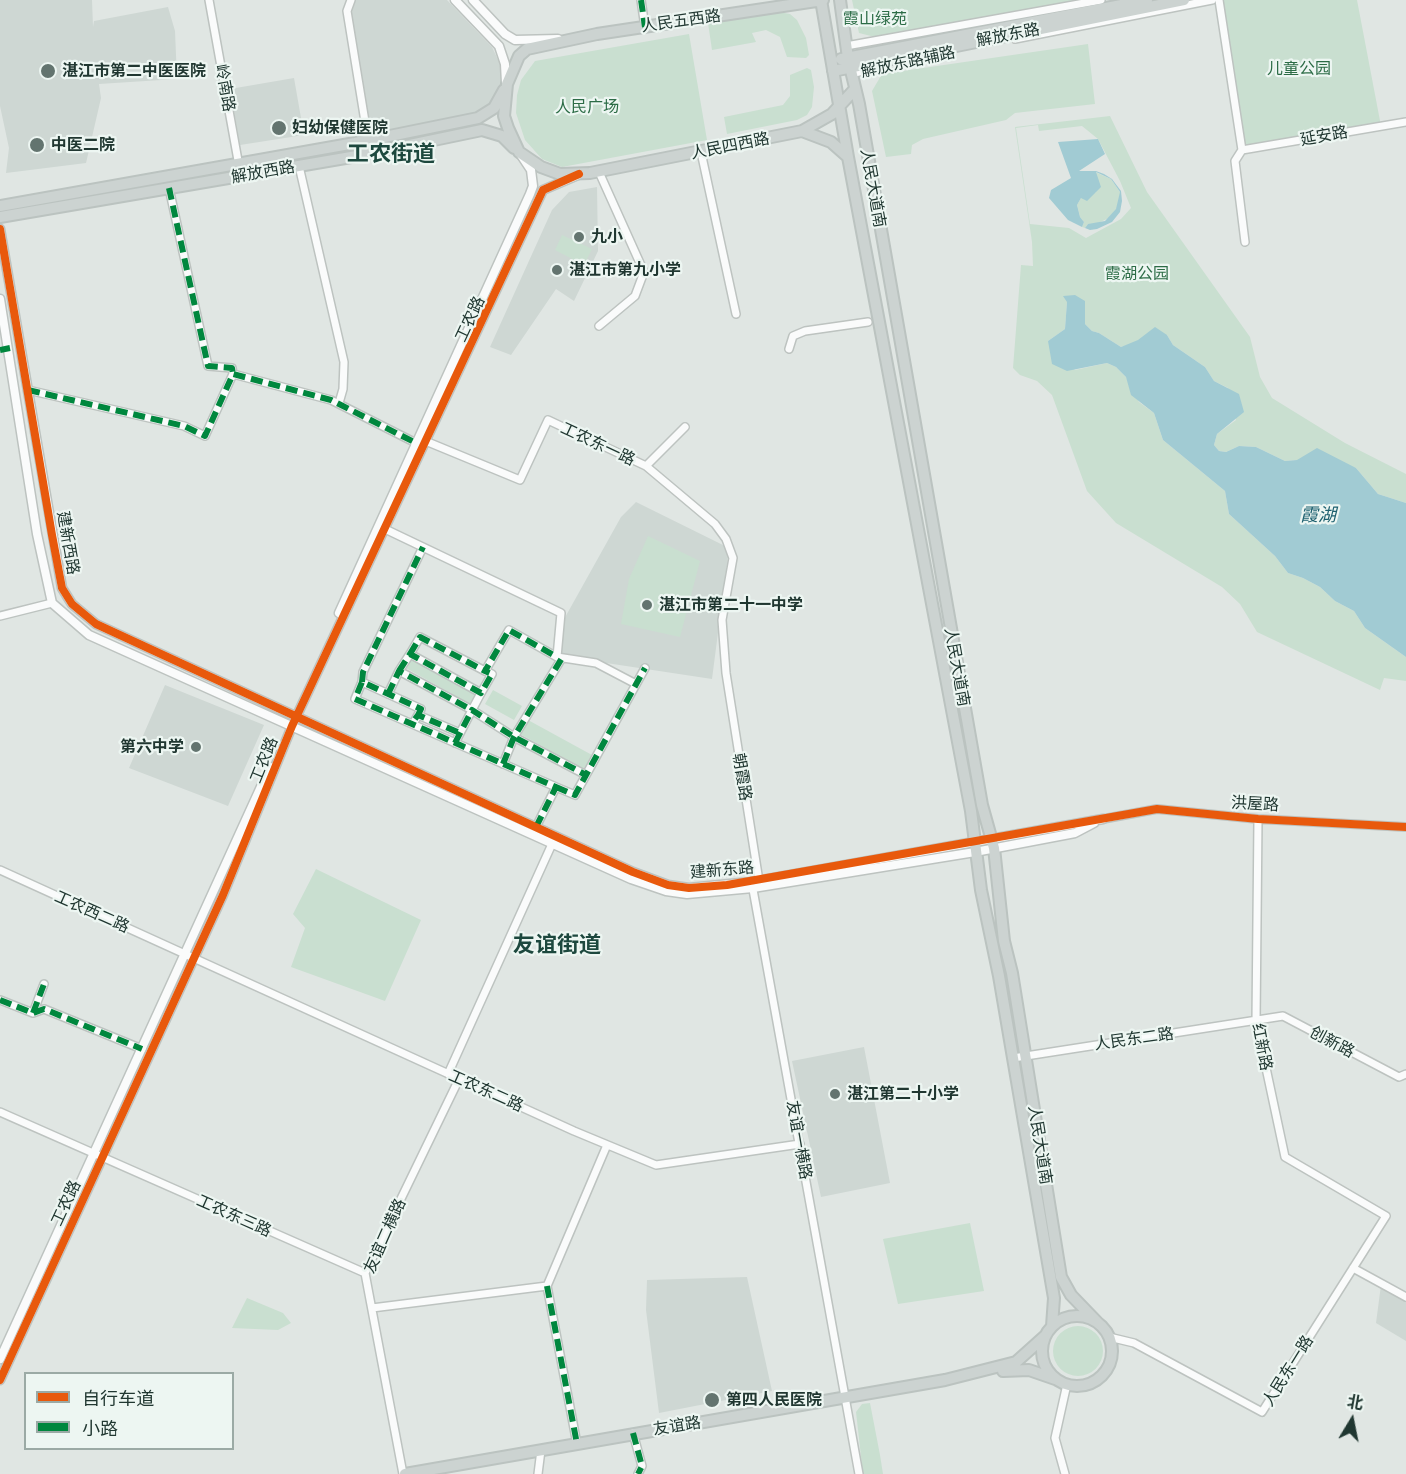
<!DOCTYPE html>
<html>
<head>
<meta charset="utf-8">
<style>
	body { margin:0 }
	#map { position:relative; width:1406px; height:1474px; overflow:hidden; background:#e0e6e3; font-family:"Asap Condensed","Noto Sans SC",sans-serif }
	canvas { display:block }
	.legend { position:absolute; left:24px; top:1372px; width:210px; height:78px; box-sizing:border-box; background:#edf6f2; border:2px solid #9baaa5; margin:0; padding:8px 10px; list-style:none; font-size:18px; color:#203731 }
	.legend li { display:flex; align-items:center; gap:12px; height:30px }
	.legend b { width:30px; border:2px solid #9baaa5 }
	.north { position:absolute; left:1322px; top:1390px; width:60px; height:60px; -webkit-text-stroke:4px #edf6f2; paint-order:stroke; rotate:10deg; font-size:16px; font-weight:700; line-height:24px; text-align:center; color:#203731 }
	.north::after { content:''; display:block; margin:auto; width:21px; height:27px; background:#203731; clip-path:polygon(50% 0,100% 100%,50% 72%,0 100%) }
</style>
</head>
<body>
<div id="map">
<canvas width="1406" height="1474"></canvas>
<ul class="legend">
<li><b style="height:8px;background:#e8590c"></b>自行车道</li>
<li><b style="height:8px;background:#00873e"></b>小路</li>
</ul>
<div class="north">北</div>
</div>
<script>
const c = document.querySelector('canvas').getContext('2d');
c.lineJoin = 'round';
function fill(path, color) { c.fillStyle = color; c.fill(path, 'evenodd'); }
const toPath = rows => new Path2D(rows.map(r => 'M' + r).join(''));
function stroke(path, color, width, dash) { c.strokeStyle = color; c.lineWidth = width; c.lineCap = dash ? 'butt' : 'round'; c.setLineDash(dash || []); c.stroke(path); }
function write(font, color, halo, rows, align = 'center') {
  c.font = font + ' "Asap Condensed","Noto Sans SC",sans-serif'; c.lineWidth = 4.5; c.setLineDash([]); c.textBaseline = 'middle'; c.strokeStyle = halo; c.fillStyle = color; for (const [text, x, y, turn = 0] of rows) {
    c.save(); c.translate(x, y); c.rotate((+turn || 0) * Math.PI / 180); c.textAlign = isNaN(turn) ? turn : align; if (halo) c.strokeText(text, 0, 0); c.fillText(text, 0, 0); c.restore();
  }
}
fill(toPath([
	[0,0,92,0,93,27,94,21,168,7,175,31,177,79,99,84,101,98,86,163,6,173,9,148,0,106],
	[354,0,447,0,492,47,501,66,503,84,491,104,479,112,371,135,350,12],
	[294,78,304,135,240,145,230,89],
	[597,187,598,251,574,301,556,289,511,355,490,347,552,210,569,192],
	[636,502,729,548,712,679,560,656,563,621,621,517],
	[165,685,264,725,228,806,129,768],
	[864,1047,890,1183,821,1197,792,1061],
	[747,1277,772,1391,659,1413,646,1310,647,1280],
	[1381,1285,1406,1300,1406,1341,1376,1323]
]), '#ced7d3');
fill(toPath([
	[852,0,1091,0,883,39,859,33],
	[1219,0,1357,0,1381,126,1242,150],
	[779,12,790,14,797,20,806,38,809,55,806,58,787,57,780,37,766,30,752,33,756,42,712,50,708,23],
	[689,34,707,140,562,167,542,159,525,140,516,113,517,95,521,80,535,61],
	[1088,44,1095,104,1015,113,1006,120,923,139,912,145,911,154,886,157,872,91,882,74],
	[807,68,811,70,814,87,812,107,807,115,797,120,727,134,724,117,783,105,790,96,790,75],
	[1110,116,1147,192,1250,337,1260,377,1272,398,1345,443,1406,474,1406,503,1378,494,1356,468,1297,460,1285,461,1256,447,1239,446,1226,452,1219,451,1214,445,1217,434,1236,420,1228,388,1214,381,1205,367,1173,345,1167,335,1121,347,1099,333,1092,331,1085,324,1085,301,1067,302,1065,329,1048,341,1075,370,1107,363,1116,367,1126,377,1139,402,1154,413,1163,440,1225,491,1229,514,1275,556,1288,573,1303,578,1320,587,1335,601,1354,611,1365,628,1406,657,1406,681,1384,678,1380,690,1257,632,1240,604,1222,587,1116,523,1087,491,1052,395,1037,381,1020,375,1013,368,1021,265,1033,266,1032,242,1015,127],
	[1038,125,1039,131,1082,126,1098,139,1120,181,1131,208,1121,219,1086,238,1069,228,1030,224,1016,128],
	[1095,172,1111,179,1120,192,1121,198,1116,210,1109,218,1096,224,1088,224,1085,228,1082,227,1084,222,1080,217,1077,205,1081,198,1096,192],
	[562,235,592,249,584,265,555,250],
	[648,536,700,561,680,637,621,624,629,579],
	[410,656,478,694,472,705,404,667],
	[493,690,522,706,514,720,485,704],
	[528,720,592,755,584,769,520,734],
	[316,869,421,920,385,1001,291,967,305,928,293,914],
	[970,1223,984,1291,898,1304,883,1239],
	[247,1298,283,1313,291,1323,278,1330,232,1328],
	'1053 1351a25 25 0 1 1 50 0a25 25 0 1 1-50 0Z',
	[870,1403,880,1455,883,1474,863,1474,856,1412,862,1404]
]), '#c9dfd0');
fill(toPath([
	[1098,139,1105,154,1079,171,1096,171,1104,174,1112,179,1121,191,1122,201,1120,212,1112,222,1097,229,1090,230,1085,228,1088,224,1105,221,1116,209,1120,192,1111,179,1096,172,1101,187,1087,201,1081,198,1077,205,1080,217,1084,222,1082,227,1068,220,1049,198,1051,190,1071,178,1058,142],
	[1075,295,1085,301,1085,324,1092,331,1099,333,1121,347,1138,340,1155,327,1167,335,1173,345,1205,367,1214,381,1239,394,1244,412,1217,434,1214,445,1219,451,1226,452,1239,446,1256,447,1285,461,1297,460,1317,448,1356,468,1378,494,1406,503,1406,657,1365,628,1354,611,1335,601,1320,587,1303,578,1288,573,1275,556,1229,514,1225,491,1163,440,1154,413,1131,395,1126,377,1116,367,1107,363,1067,371,1052,364,1048,341,1065,329,1067,302,1063,296]
]), '#a1cbd3');
const minor = toPath([
	[209,0,239,166],
	[351,0,347,11,368,140],
	[641,0,645,27],
	[1219,0,1242,150,1235,161,1245,242],
	[1015,39,1212,0],
	[846,46,1101,0],
	[851,74,878,67],
	[1242,150,1406,122],
	[701,152,736,314],
	[299,166,344,362,343,389,339,403],
	[599,172,644,272,635,296,599,326],
	[169,188,208,366,232,368,233,374],
	[789,349,793,336,805,331,868,322],
	[28,390,184,426,205,436,233,374,331,400,416,443],
	[423,440,520,480,548,420,646,466,715,524,726,539,733,558,722,620,726,673,759,881],
	[646,466,685,427],
	[385,529,561,613,557,657,596,663,636,684],
	[0,616,52,603],
	[410,654,420,637,485,671],
	[399,671,410,654,481,693,492,674,485,671,509,630,557,657],
	[362,682,363,672,423,547],
	[388,694,399,671,472,710,481,693],
	[418,715,421,709,362,682,355,699,556,787,536,827],
	[413,724,418,715,460,733],
	[455,743,472,710,514,737,586,775],
	[503,764,514,737,562,658],
	[556,787,575,795,645,668],
	[1103,819,1157,809,1258,819,1406,827],
	[0,870,574,1131,656,1165,800,1144],
	[752,884,859,1474],
	[0,1000,33,1013,44,1009,142,1049],
	[33,1013,44,984],
	[1013,1058,1283,1016,1399,1077,1406,1074],
	[448,1074,552,844],
	[0,1112,365,1273],
	[1353,1268,1406,1297],
	[547,1286,577,1444],
	[372,1308,547,1286,607,1145],
	[1109,1337,1134,1343,1262,1412,1386,1216,1285,1157,1256,1021,1258,819],
	[633,1433,642,1466,638,1474],
	[403,1474,365,1273,459,1079],
	[538,1474,541,1450],
	[1065,1474,1055,1438,1067,1384]
]);
const tertiary = toPath([
	[455,0,499,46,505,64,506,83],
	[473,0,505,34,515,40,558,39],
	[0,229,62,588,72,604,96,624,633,872,668,885,689,888,751,882,1103,819],
	[0,299,37,534,52,603,89,635,631,879,666,891,687,894,753,888,975,852,1075,833,1094,823],
	[339,613,530,194,533,186,531,170,521,155],
	[0,1359,270,767],
	[0,1380,223,895,292,726,543,190,578,175]
]);
const primary = toPath([
	[821,0,848,157,971,811,981,890,999,976,1054,1298,1052,1326],
	[823,0,597,34,527,49,519,56,507,84,504,116,508,128,519,152,541,167,560,174,590,173,802,131,832,114,855,89],
	[840,0,848,58,859,104,982,805,994,848,1004,941,1012,973,1061,1277,1071,1295,1097,1322],
	[841,59,1147,0],
	[833,71,1184,0],
	[802,131,831,142,848,157],
	[0,206,355,143,478,118,494,108,504,90],
	[0,217,357,156,482,130,502,136,514,148],
	'1042 1351a35 35 0 1 1 70 0a35 35 0 1 1-70 0Z',
	[1003,1371,1029,1370,1055,1379],
	[405,1474,945,1380,1016,1362,1045,1336]
]);
stroke(minor, '#bdc3c0', 10);
stroke(tertiary, '#bdc3c0', 11);
stroke(primary, '#bbc3c0', 14);
stroke(minor, '#fafbfb', 7);
stroke(tertiary, '#fafbfb', 8);
stroke(primary, '#ccd3d1', 10);
stroke(toPath([
	[641,0,645,27],
	[169,188,208,366,232,368,233,374],
	[0,350,10,348],
	[28,390,184,426,205,436,233,374,331,400,416,443],
	[410,654,420,637,485,671],
	[399,671,410,654,481,693,492,674,485,671,509,630,557,657],
	[362,682,363,672,423,547],
	[388,694,399,671,472,710],
	[418,715,421,709,362,682,355,699,556,787,536,827],
	[415,719,418,715,460,733],
	[455,743,472,710,514,737,586,775],
	[503,764,514,737,562,658],
	[556,787,575,795,645,668],
	[0,1000,33,1013,44,1009,142,1049],
	[33,1013,44,984],
	[547,1286,577,1444],
	[633,1433,642,1466,638,1474]
]), '#00873e', 6, [12, 6]);
stroke(toPath([
	[0,229,52,535,62,588,72,604,96,624,633,872,668,885,689,888,727,885,1157,809,1258,819,1406,827],
	[0,1380,223,895,292,726,543,190,579,174]
]), '#e8590c', 8);
for (const [x, y, r, color] of [
	[48,71,8,"#63746f"],
	[279,128,8,"#63746f"],
	[37,145,8,"#63746f"],
	[579,237,6,"#63746f"],
	[557,270,6,"#63746f"],
	[647,605,6,"#63746f"],
	[196,747,6,"#63746f"],
	[835,1094,6,"#63746f"],
	[712,1400,8,"#63746f"]
]) { const dot = new Path2D(); dot.arc(x, y, r, 0, 2 * Math.PI); c.fillStyle = color; c.fill(dot); stroke(dot, '#edf6f2', 2); }
write('16px', '#2c6c46', '#edf6f2', [
	["霞山绿苑",875,19],
	["儿童公园",1299,69],
	["人民广场",587,107],
	["霞湖公园",1137,274]
]);
write('16px', '#203731', '#edf6f2', [
	["人民五西路",681,21,-8],
	["解放东路",1008,35,-11],
	["解放东路辅路",908,62,-12],
	["岭南路",225,88,80],
	["延安路",1324,136,-10],
	["人民四西路",730,146,-11],
	["解放西路",263,172,-10],
	["人民大道南",873,188,80],
	["工农路",470,319,-65],
	["工农东一路",598,444,25],
	["建新西路",68,543,80],
	["人民大道南",957,667,80],
	["工农路",264,760,-68],
	["朝霞路",742,777,81],
	["洪屋路",1255,804,3],
	["建新东路",722,870,-5],
	["工农西二路",92,912,24],
	["人民东二路",1134,1039,-8],
	["创新路",1332,1042,28],
	["红新路",1262,1047,79],
	["工农东二路",486,1091,24],
	["友谊一横路",799,1140,80],
	["人民大道南",1040,1145,81],
	["工农路",66,1203,-65],
	["工农东三路",234,1216,24],
	["友谊二横路",385,1236,-66],
	["人民东一路",1288,1371,-58],
	["友谊路",677,1426,-9]
]);
write('bold 16px', '#203731', '#edf6f2', [
	["湛江市第二中医医院",62,71],
	["妇幼保健医院",292,128],
	["中医二院",51,145],
	["九小",591,237],
	["湛江市第九小学",569,270],
	["湛江市第二十一中学",659,605],
	["第六中学",184,747,"right"],
	["湛江第二十小学",847,1094],
	["第四人民医院",726,1400]
], 'left');
write('italic 18px', '#1d606f', '#edf6f2', [
	["霞湖",1318,515]
]);
write('bold 22px', '#1d483e', '#edf6f2', [
	["工农街道",391,154],
	["友谊街道",557,945]
]);
</script>
</body>
</html>
